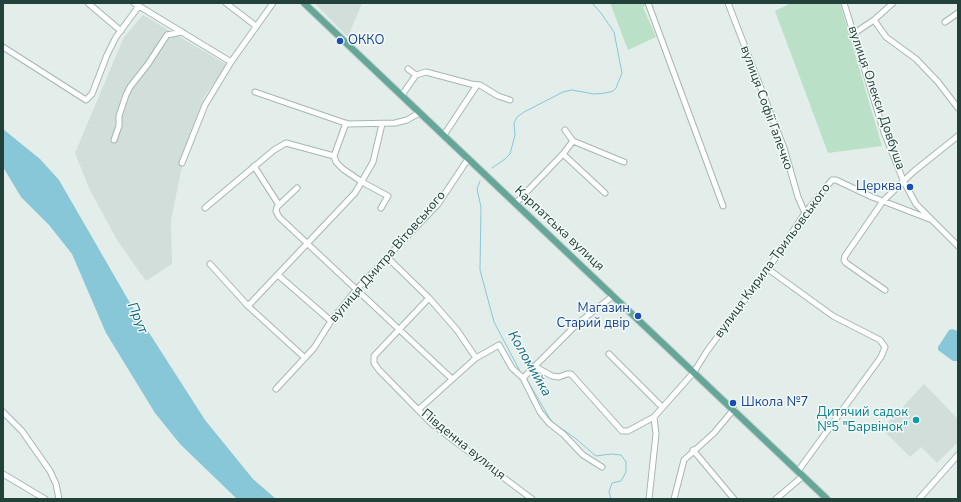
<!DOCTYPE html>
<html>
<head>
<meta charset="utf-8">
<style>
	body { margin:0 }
	#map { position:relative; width:961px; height:502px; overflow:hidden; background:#e3eeea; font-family:"Nunito Sans",sans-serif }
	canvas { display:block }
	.frame { position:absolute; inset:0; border:4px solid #21413a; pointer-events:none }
</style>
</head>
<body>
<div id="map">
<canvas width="961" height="502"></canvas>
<div class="frame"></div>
</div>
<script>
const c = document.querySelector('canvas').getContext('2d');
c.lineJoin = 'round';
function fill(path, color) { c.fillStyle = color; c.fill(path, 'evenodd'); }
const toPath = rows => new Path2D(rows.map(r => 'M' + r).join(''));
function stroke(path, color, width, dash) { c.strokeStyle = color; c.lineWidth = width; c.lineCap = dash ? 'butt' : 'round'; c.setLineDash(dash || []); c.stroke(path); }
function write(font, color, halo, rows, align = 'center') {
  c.font = font + ' "Nunito Sans",sans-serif'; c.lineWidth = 3; c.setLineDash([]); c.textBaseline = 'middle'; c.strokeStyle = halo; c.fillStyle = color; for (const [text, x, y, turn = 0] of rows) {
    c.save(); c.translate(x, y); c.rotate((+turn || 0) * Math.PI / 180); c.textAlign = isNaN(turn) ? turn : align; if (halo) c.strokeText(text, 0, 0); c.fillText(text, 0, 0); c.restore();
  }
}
fill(toPath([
	[314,3,362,3,348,37],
	[143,15,227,65,204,97,186,147,171,220,172,264,146,281,117,240,89,188,75,153,124,37],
	[924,384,958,419,958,442,937,463,921,447,910,457,882,429]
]), '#d1ded9');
fill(toPath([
	[610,3,651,3,643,7,656,37,628,50],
	[791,3,840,3,882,146,828,153,775,11]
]), '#bae1c7');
fill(toPath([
	[3,129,40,159,59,180,130,303,205,420,253,479,276,499,237,499,180,444,155,413,106,333,72,254,49,225,21,197,3,167],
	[952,329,958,331,958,361,953,361,938,350,938,347,949,330]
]), '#87c7d7');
stroke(toPath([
	[492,168,505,159,510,154,515,135,514,123,517,117,524,112,563,92,572,90,594,94,606,93,613,91,616,88,622,73,614,32,601,13,592,3],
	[480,181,477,189,481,207,480,270,494,322,521,373],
	[526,378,550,419,555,424,575,438,596,456,611,454,621,455,626,462,626,472,621,481,612,483,609,492,611,499]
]), '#87c7d7', 1);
const minor = toPath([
	[88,3,121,31],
	[134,3,231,62],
	[226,3,256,26],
	[648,3,723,206],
	[728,3,784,148,798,197,805,213],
	[844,3,884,132,903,180,916,204,958,246],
	[874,20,886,37,916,59,938,82,958,108],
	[945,22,958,13],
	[853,34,874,20,893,3],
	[3,47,86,100,92,94,107,55,116,37,139,6],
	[408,69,416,75,426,72,471,84,480,85,498,96,510,100],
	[255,92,348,124,395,123,407,120,419,113],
	[402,95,416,75],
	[565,130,573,141,624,162],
	[444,135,477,85],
	[114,140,119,126,119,116,126,95,130,87,148,64,167,35,182,32],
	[563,154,605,193],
	[334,156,346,123],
	[182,163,205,105,231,62,273,3],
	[254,166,279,205],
	[297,188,277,207,276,211,279,217,451,378],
	[516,203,563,154,573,141],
	[205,208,274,150,286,143,334,156,336,162,343,169,362,182,388,196,381,208],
	[388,258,429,298,457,330,476,358],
	[210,264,248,306,305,358],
	[768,269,833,316,880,340,885,347,881,357,798,471],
	[278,275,331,321],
	[885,290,846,263,844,260,845,256,883,201,932,220],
	[429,298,374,356,374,363,379,370,432,424,532,499],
	[248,306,355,193,373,162,382,124],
	[609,354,662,407],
	[534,366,552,376,559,377,567,374,571,374,622,431,628,431,654,417,694,372,707,351,768,269,805,213,832,180,836,180,872,197,883,201,913,172,958,136],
	[523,378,577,324,613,296],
	[276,389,314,348,331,321,356,290,438,204,468,159],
	[418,410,476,358,499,345,512,368,523,378,540,412,549,423,563,434,583,455,602,467],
	[3,412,22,431,50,471,56,484,59,499],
	[693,450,734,499],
	[3,474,45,499],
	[649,499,656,434,654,417],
	[674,499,684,460,714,433,734,409],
	[776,499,803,476],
	[919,499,958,455]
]);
const major = toPath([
	[304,3,827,499]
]);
stroke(minor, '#a5b7b2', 7);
stroke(major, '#c1cac8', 8);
stroke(minor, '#fff', 5);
stroke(major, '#64a799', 6);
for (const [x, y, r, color] of [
	[340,41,4,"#1a4fb4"],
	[910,187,4,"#1a4fb4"],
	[638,316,4,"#1a4fb4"],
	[733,403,4,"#1a4fb4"],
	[916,420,4,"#0f9aa8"]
]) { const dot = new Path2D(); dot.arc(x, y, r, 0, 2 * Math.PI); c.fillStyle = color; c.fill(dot); stroke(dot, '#f4faf7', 1.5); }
write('13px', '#164399', '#f4faf7', [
	["ОККО",348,41],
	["Церква",902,187,"right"],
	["Магазин",630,309,"right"],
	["Старий двір",630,324,"right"],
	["Школа №7",741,403]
], 'left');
write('13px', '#21413a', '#f4faf7', [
	["вулиця Олекси Довбуша",876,98,71],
	["вулиця Софії Галечко",766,108,70],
	["Карпатська вулиця",559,229,43],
	["вулиця Дмитра Вітовського",388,257,-49],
	["вулиця Кирила Трильовського",773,261,-54],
	["Південна вулиця",463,445,39]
]);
write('13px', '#0d838f', '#f4faf7', [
	["Дитячий садок",908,413],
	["№5 \"Барвінок\"",908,428]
], 'right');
write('italic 14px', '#156b83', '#f4faf7', [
	["Прут",137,318,67],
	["Коломийка",529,364,60]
]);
</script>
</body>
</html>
